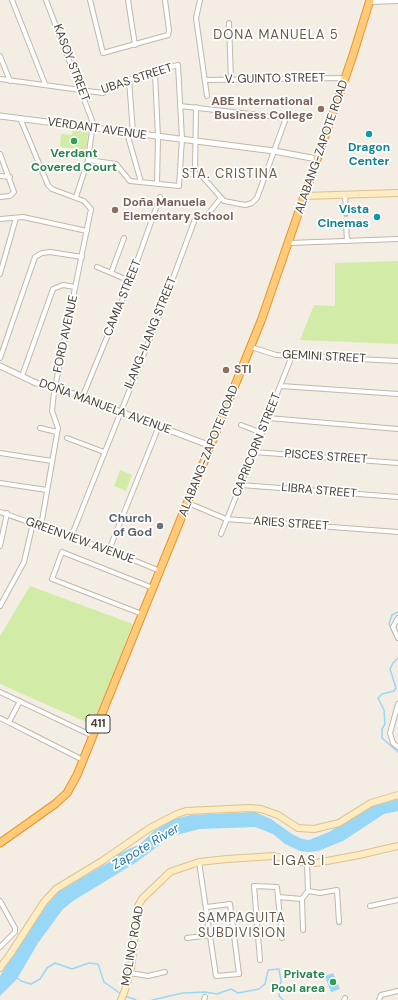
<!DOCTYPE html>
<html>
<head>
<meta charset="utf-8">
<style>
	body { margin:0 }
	canvas { display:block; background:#f3ede3 }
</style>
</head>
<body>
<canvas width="398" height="1000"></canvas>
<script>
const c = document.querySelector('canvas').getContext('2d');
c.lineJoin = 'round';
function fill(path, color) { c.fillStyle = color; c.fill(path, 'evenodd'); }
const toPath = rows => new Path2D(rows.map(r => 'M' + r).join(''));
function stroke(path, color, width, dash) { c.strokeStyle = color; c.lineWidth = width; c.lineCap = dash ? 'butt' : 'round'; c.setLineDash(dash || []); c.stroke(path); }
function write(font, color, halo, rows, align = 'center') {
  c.font = font + ' "DM Sans",sans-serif'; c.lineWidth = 3.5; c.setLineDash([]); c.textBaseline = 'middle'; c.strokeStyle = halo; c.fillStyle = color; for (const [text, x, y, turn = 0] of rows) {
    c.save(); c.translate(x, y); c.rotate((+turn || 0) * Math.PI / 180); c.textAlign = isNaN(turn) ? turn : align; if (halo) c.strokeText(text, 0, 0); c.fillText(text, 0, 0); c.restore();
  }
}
fill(toPath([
	[73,130,88,132,86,150,60,147,61,134,72,135],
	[398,261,398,344,300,340,314,305,335,306,335,263],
	[120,470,132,475,126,491,114,486],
	[30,586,133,624,93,725,0,684,0,636]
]), '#d2eca8');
fill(toPath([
	[398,796,398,811,384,814,343,841,318,851,309,852,300,851,285,844,273,834,255,827,200,829,172,836,135,863,73,901,63,909,38,943,17,979,0,996,0,976,39,914,59,891,111,861,120,853,140,844,154,831,174,819,191,815,255,812,271,819,292,834,302,839,309,840,329,832,369,807],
	[333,973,340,989,331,992,325,976]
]), '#99d7f6');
stroke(toPath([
	[394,635,389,624,392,615,398,612],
	[398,658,393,663,390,669,396,688,394,691,382,694,378,698,384,710,385,724,382,729,382,738,398,752],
	[16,977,21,981,31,984,40,979,47,968,55,963,72,969,89,963,98,964,104,982,121,994],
	[125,996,136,1000],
	[152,1000,183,993,205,992,217,994,231,989,238,993,259,989,265,984,268,970,279,969,281,981,279,996,283,1000]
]), '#99d7f6', 1.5);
stroke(toPath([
	[346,213,346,223]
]), '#d0cac0', 4, [4, 2]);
const minor = toPath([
	[12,0,45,84],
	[46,0,93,123,88,160,76,197],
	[90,0,103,53,168,35,169,30,165,0],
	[128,0,135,45],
	[200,0,196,18,207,96],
	[369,2,398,1],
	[229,23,231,80],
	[0,56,10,81],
	[155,73,158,137,157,184],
	[0,79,103,93,121,82,178,65,182,139,179,186,130,181,116,164,88,160],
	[129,80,133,133],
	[206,80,345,78],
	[180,106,286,118,257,198,252,203,245,205,224,201,202,176,195,174,181,174],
	[20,118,48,185,52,189,84,201,91,209,54,392,52,411,58,428,41,526],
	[127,133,141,182],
	[0,154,14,192,10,196,0,197],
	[195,174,196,107],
	[0,176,10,177],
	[345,195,346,213],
	[209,213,220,199],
	[0,219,23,217,87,231],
	[346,223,347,241],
	[289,243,398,239],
	[97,267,130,281],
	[111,273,124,238],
	[0,274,16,218],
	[251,347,276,355,398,361],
	[0,358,35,257,42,253,50,252,82,257],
	[22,376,53,289,63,285,75,287],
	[281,386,398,394],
	[82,398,130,281,160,197],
	[268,418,398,429],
	[241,425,262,433],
	[40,428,57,432],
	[67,438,104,452],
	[254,452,398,463],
	[0,453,52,461],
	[0,483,47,490],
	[241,485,398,497],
	[188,503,226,519,398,532],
	[0,512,109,550,160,571],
	[221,534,292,356],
	[71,537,159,316,195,219],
	[0,546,7,513],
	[109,550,159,426],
	[0,606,24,562,33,523],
	[142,614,52,579,62,552,153,588],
	[398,618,393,627,398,638],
	[0,692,93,736],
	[398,704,390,733,393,743,398,747],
	[0,718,83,760],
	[9,722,20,701],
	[199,862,216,976,239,974,230,904,207,907],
	[308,891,320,893,337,890,339,922],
	[278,897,302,899,308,891,307,863],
	[302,899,303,930],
	[0,901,15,928,15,932,0,947],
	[370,906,398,900],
	[187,938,210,935],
	[260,960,254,886,277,887,282,938],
	[130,973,148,976,165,972],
	[204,1000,205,997],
	[344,1000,345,998],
	[379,1000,381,995,398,991]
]);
const tertiary = toPath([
	[0,116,274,151,317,159],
	[0,366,36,383,55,387,211,446]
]);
const secondary = toPath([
	[305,196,398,193],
	[0,968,11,953,44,902,56,889,102,861,150,828,177,814,186,811,250,808,261,809,278,815,298,828,314,829,339,823,371,803,398,795],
	[121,1000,125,990,131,969,138,906,142,899,170,872,199,862,227,859,274,856,297,862,316,863,359,855,398,846]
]);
const trunk = toPath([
	[0,843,55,804,67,793,77,775,261,321,353,55,370,0]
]);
stroke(minor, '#c2b7a8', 6);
stroke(tertiary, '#c2b7a8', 7);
stroke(secondary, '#dbc290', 8);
stroke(trunk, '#eb9426', 9);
stroke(minor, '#fff', 4);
stroke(tertiary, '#fff', 5);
stroke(secondary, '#ffecc2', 6);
stroke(trunk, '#ffcb7a', 7);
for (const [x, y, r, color] of [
	[321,109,4,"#8d6e63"],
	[369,134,4,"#0f9aa8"],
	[74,141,4,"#2e9e5b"],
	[115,210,4,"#8d6e63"],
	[377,217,4,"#0f9aa8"],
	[226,370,4,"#8d6e63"],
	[160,526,4,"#6b7280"],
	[333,982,4,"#2e9e5b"]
]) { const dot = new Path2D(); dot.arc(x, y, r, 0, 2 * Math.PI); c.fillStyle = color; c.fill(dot); stroke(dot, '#fff', 1.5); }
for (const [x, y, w] of [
	[98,724,24]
]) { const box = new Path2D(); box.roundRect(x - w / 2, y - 9, w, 18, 3); c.fillStyle = '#fff'; c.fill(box); stroke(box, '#463d33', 1); }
write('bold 11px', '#463d33', null, [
	["411",98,724]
]);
write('12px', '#463d33', '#fff', [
	["KASOY STREET",71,63,69],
	["UBAS STREET",137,79,-18],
	["V. GUINTO STREET",275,79,-1],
	["VERDANT AVENUE",97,129,8],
	["ALABANG-ZAPOTE ROAD",322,147,-71],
	["CAMIA STREET",123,298,-68],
	["ILANG-ILANG STREET",151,333,-68],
	["FORD AVENUE",66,334,-78],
	["GEMINI STREET",324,357,3],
	["DOÑA MANUELA AVENUE",105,407,20],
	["CAPRICORN STREET",257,445,-68],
	["ALABANG-ZAPOTE ROAD",209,451,-68],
	["PISCES STREET",326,457,4],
	["LIBRA STREET",319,491,5],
	["ARIES STREET",291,524,4],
	["GREENVIEW AVENUE",80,541,20],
	["MOLINO ROAD",133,946,-80]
]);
write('bold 12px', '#785e54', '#fff', [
	["ABE International",313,102,"right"],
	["Business College",313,116,"right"],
	["Doña Manuela",123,203],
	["Elementary School",123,217],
	["STI",234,370]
], 'left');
write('bold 12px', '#0d838f', '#fff', [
	["Dragon",369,148],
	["Center",369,162],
	["Vista",369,210,"right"],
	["Cinemas",369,224,"right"]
]);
write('bold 12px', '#27864d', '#fff', [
	["Verdant",74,154],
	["Covered Court",74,168],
	["Private",325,975,"right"],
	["Pool area",325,989,"right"]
]);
write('bold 12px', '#5b616d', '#fff', [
	["Church",152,519],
	["of God",152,533]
], 'right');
c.letterSpacing = '1px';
write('13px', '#695a49', '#fff', [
	["DONA MANUELA 5",276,36],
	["STA. CRISTINA",230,175],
	["SAMPAGUITA",242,919],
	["SUBDIVISION",242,934]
]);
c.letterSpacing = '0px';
write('italic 13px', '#217aa9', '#fff', [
	["Zapote River",146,847,-31]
]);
c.letterSpacing = '1px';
write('14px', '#695a49', '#fff', [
	["LIGAS I",299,861]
]);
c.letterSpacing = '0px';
</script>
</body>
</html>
